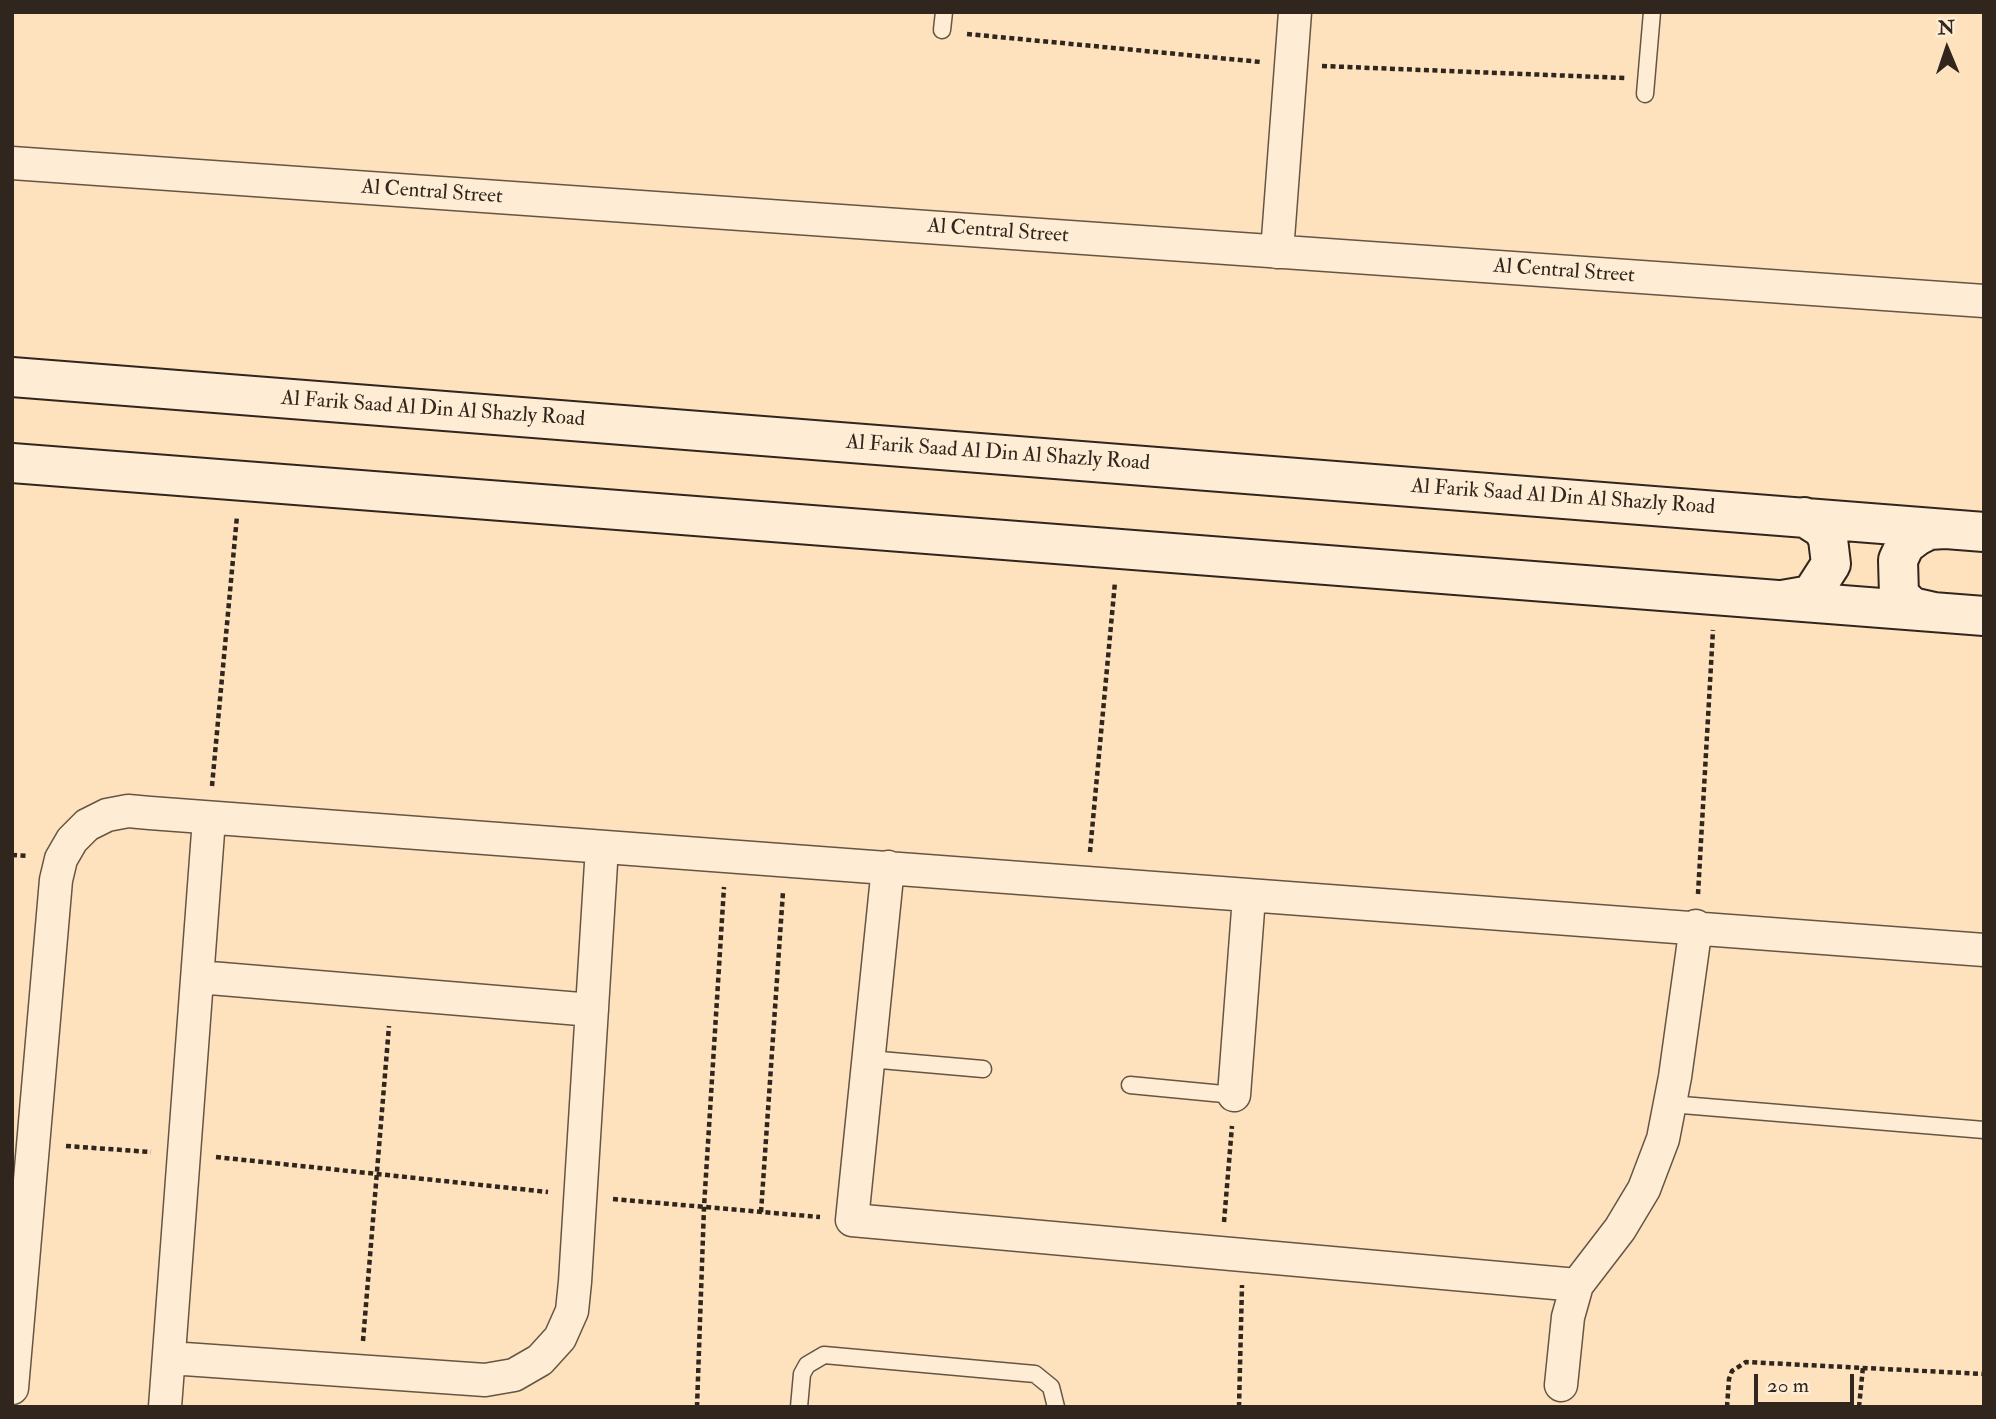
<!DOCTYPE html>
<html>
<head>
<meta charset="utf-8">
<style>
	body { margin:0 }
	#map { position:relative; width:1996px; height:1419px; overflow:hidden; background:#fee2bd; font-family:"IM FELL Double Pica",serif }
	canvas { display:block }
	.frame { position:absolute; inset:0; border:14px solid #30261d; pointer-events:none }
	.north { position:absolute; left:1912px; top:14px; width:70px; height:70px; -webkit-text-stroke:5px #feecd4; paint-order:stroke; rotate:358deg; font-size:19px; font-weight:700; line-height:28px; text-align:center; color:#30261d }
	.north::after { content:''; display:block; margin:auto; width:24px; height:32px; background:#30261d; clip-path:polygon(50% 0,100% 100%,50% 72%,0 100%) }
	.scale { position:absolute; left:1754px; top:1374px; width:100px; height:32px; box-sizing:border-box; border:4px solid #30261d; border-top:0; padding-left:9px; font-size:21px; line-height:24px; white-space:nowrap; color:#30261d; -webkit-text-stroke:5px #feecd4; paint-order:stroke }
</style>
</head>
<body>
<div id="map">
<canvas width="1996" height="1419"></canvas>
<div class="frame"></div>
<div class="north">N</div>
<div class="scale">20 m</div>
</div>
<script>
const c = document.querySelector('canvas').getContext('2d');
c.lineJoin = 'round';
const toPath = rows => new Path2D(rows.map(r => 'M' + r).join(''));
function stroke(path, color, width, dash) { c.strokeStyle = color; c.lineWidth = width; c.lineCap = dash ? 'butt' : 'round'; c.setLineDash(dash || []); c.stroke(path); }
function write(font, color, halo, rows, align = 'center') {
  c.font = font + ' "IM FELL Double Pica",serif'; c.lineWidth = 5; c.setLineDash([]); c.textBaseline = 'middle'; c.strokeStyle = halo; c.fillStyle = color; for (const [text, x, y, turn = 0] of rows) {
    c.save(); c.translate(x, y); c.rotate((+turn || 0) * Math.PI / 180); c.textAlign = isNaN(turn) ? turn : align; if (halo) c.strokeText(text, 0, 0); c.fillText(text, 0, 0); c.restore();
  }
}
const lane = toPath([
	[942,30,944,12],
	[1645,94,1652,12],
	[869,1059,983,1069],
	[1130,1085,1234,1095],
	[1670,1104,1984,1130],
	[799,1407,802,1374,807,1365,824,1355,1035,1374,1051,1387,1056,1407]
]);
const street = toPath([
	[12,163,1984,301],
	[1277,252,1295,12],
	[888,867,852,1220,1577,1285],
	[198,977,592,1010],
	[1234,1095,1249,897],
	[170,1358,485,1380,514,1375,540,1360,560,1338,572,1311,575,1282,602,847],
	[1561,1385,1568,1317,1577,1285,1620,1229,1644,1189,1663,1139,1675,1077,1696,926],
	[12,1388,56,880,61,859,72,840,87,825,107,815,128,811,150,813,1984,950],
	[165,1407,209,819]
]);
const secondary = toPath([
	[12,377,1984,532],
	[12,463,1984,616],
	[1782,600,1811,595,1831,564,1828,539,1823,529,1804,517],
	[1934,612,1912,607,1899,595,1898,560,1905,545,1917,536,1929,530,1945,529]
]);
stroke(lane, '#645545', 19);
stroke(street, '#645545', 35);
stroke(secondary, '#30261d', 42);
stroke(toPath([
	[967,34,1261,62],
	[1322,66,1625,78],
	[212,786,237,516],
	[1090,852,1115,582],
	[12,855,29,856],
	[1698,894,1713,630],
	[66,1146,151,1152],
	[216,1157,548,1192],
	[613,1199,820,1217],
	[761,1212,783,892],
	[1224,1222,1232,1126],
	[363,1341,389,1026],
	[697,1407,704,1207,724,887],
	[1239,1407,1242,1285],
	[1727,1407,1729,1379,1732,1371,1746,1362,1984,1374],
	[1859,1407,1863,1367]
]), '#30261d', 4.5, [5, 3.5]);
stroke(lane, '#feecd4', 16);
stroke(street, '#feecd4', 32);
stroke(secondary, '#feecd4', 38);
write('21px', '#30261d', '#feecd4', [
	["Al Central Street",432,193,4],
	["Al Central Street",998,232,4],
	["Al Central Street",1564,272,4],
	["Al Farik Saad Al Din Al Shazly Road",433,410,4],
	["Al Farik Saad Al Din Al Shazly Road",998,454,4],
	["Al Farik Saad Al Din Al Shazly Road",1563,498,4]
]);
</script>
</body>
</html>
